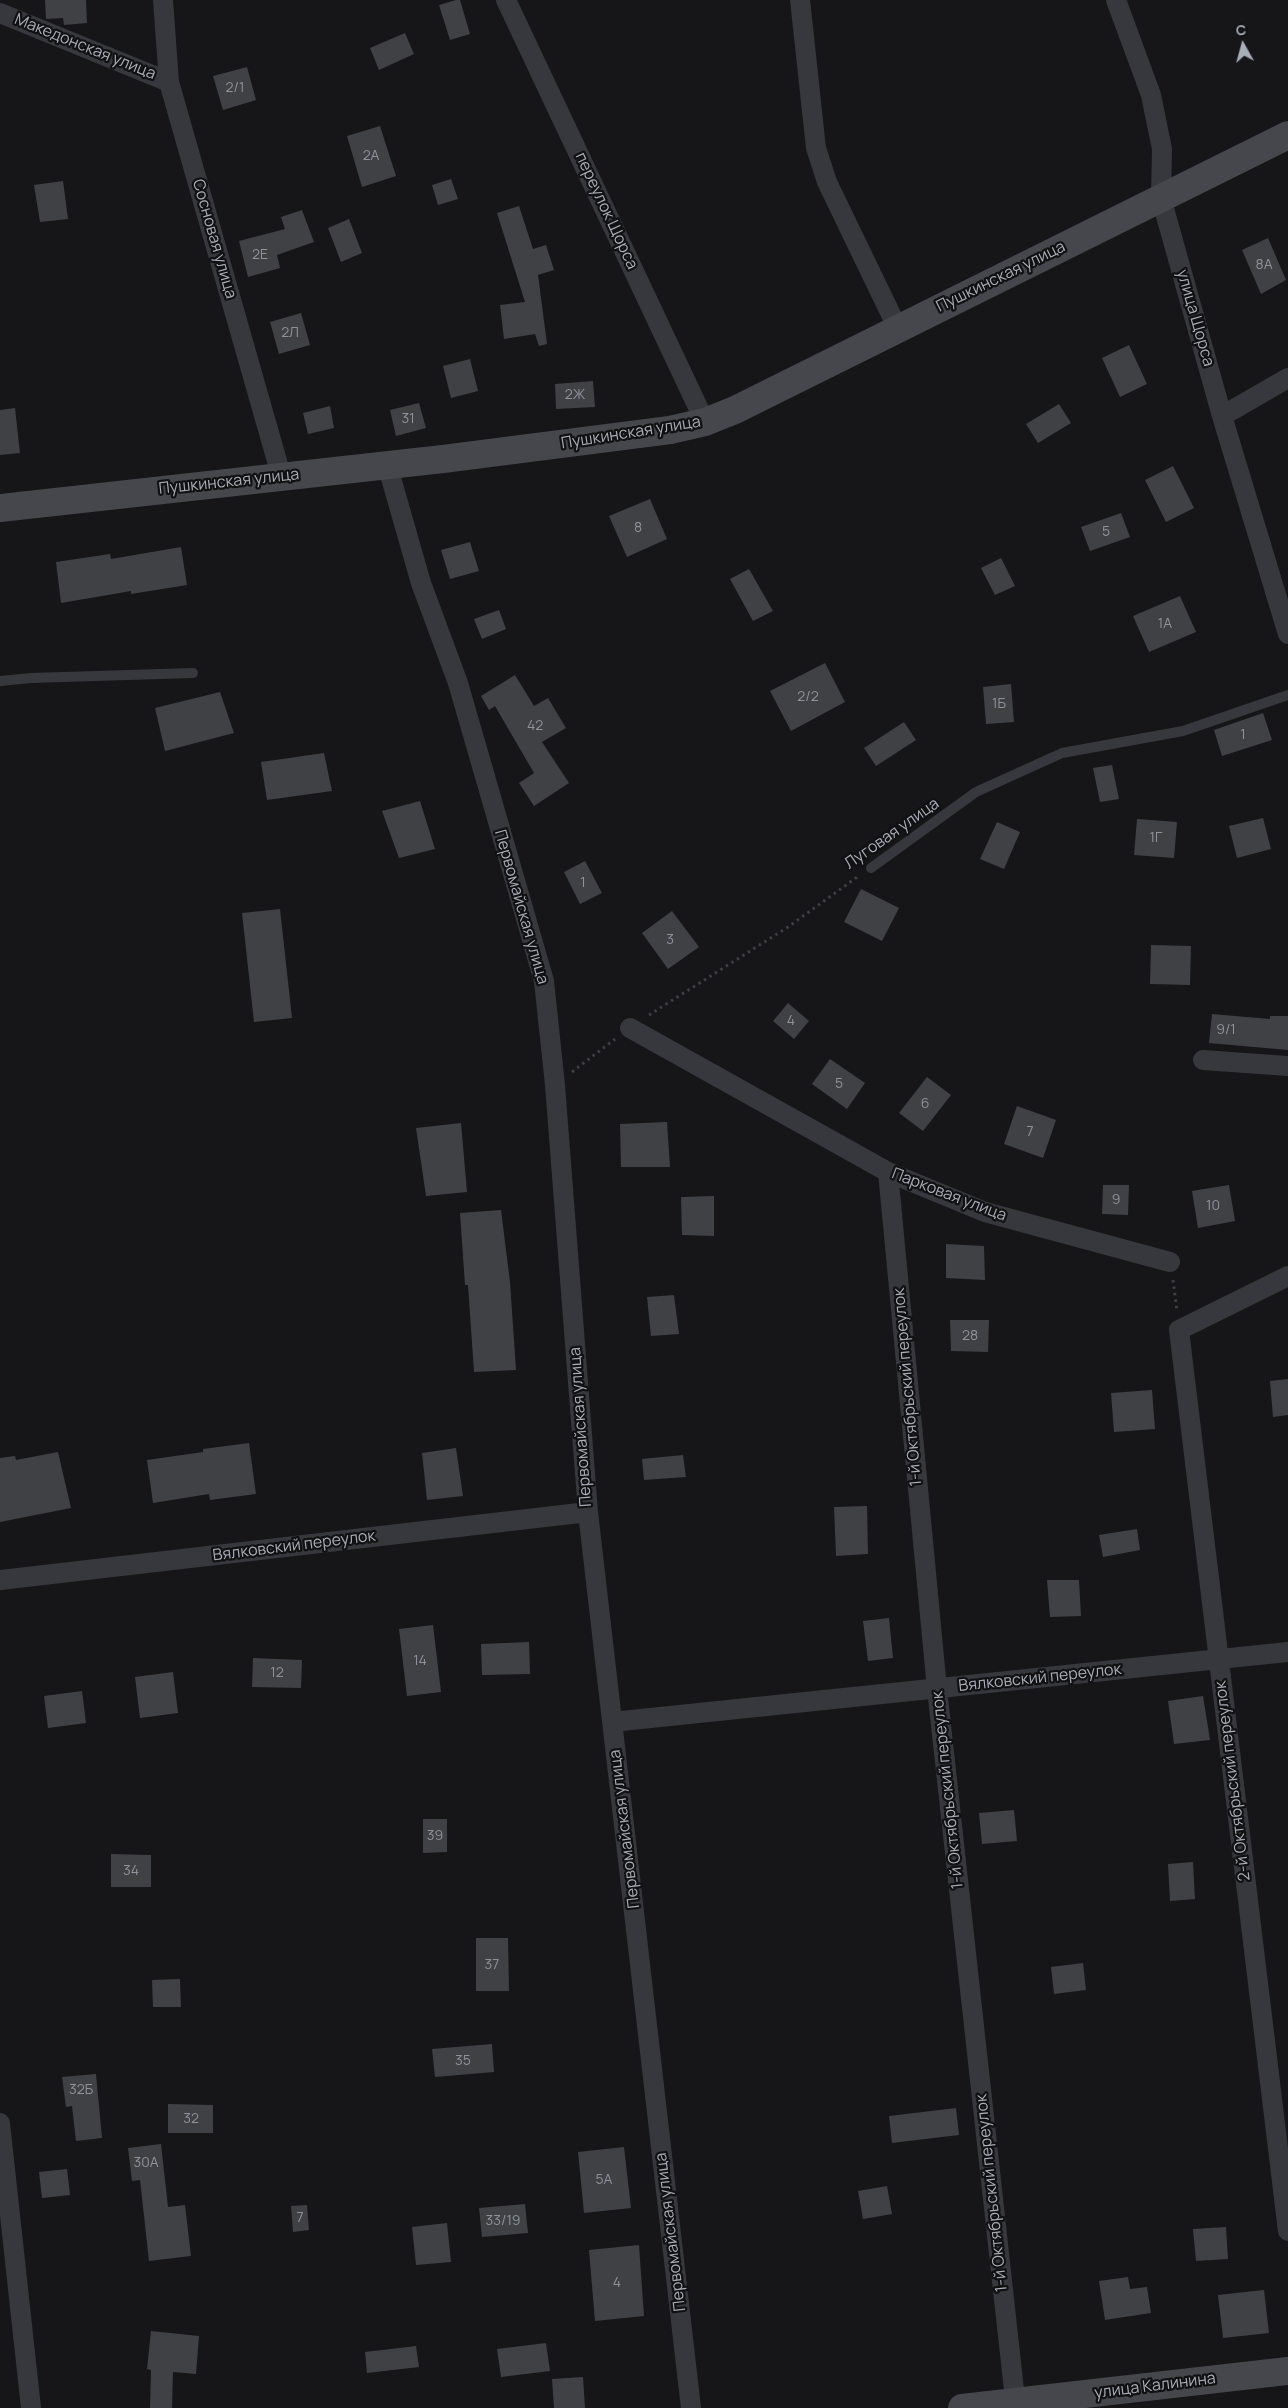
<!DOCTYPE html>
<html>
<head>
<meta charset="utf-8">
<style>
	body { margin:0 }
	#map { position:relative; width:1288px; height:2408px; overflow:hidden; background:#161618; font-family:Manrope,sans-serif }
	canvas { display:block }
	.north { position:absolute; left:1218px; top:20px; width:50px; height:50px; -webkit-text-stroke:4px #111113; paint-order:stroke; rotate:353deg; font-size:14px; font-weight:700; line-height:20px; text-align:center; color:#a8adb8 }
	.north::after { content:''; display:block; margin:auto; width:18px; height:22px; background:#a8adb8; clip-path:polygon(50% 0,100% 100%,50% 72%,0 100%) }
</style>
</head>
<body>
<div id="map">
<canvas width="1288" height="2408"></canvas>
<div class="north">С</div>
</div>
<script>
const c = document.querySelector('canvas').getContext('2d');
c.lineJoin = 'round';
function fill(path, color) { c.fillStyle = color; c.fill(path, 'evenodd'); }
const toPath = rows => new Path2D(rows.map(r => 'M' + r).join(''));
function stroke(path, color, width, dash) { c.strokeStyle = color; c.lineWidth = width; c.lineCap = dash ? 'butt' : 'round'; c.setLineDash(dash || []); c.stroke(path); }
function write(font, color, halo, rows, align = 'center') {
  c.font = font + ' Manrope,sans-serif'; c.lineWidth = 4.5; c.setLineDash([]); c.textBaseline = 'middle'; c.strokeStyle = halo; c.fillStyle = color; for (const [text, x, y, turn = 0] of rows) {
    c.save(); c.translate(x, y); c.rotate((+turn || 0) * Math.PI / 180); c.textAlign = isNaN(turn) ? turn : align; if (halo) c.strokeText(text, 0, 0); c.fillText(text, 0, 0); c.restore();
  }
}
fill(toPath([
	[45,0,86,0,87,23,64,25,63,18,46,19],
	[456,0,460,0,470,34,450,40,439,5],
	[405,33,414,54,379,70,370,48],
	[247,67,256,100,223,110,213,76],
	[380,126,396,176,362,187,347,136],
	[451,179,458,199,438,205,432,185],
	[63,181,68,219,40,222,34,185],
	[519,206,533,249,546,245,554,270,538,275,547,344,539,346,535,334,504,339,500,305,525,302,497,213],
	[302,210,314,242,277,255,280,268,248,277,239,241,285,229,281,217],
	[349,219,362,253,341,262,328,228],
	[1268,238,1286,280,1261,294,1242,250],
	[301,313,310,345,279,354,270,322],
	[1129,345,1147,384,1120,397,1102,358],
	[470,359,478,391,451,398,443,366],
	[593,381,595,407,556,409,555,384],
	[419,403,426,428,396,436,390,410],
	[1059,404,1071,423,1038,443,1026,424],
	[330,406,334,428,308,434,303,413],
	[15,408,20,453,0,455,0,410],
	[1173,466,1194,508,1166,522,1145,480],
	[650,499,667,539,627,557,609,516],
	[1121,513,1130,537,1090,551,1081,527],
	[470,542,479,571,450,579,441,550],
	[181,547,187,585,131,594,131,591,61,603,56,562,110,554,111,559],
	[1001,558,1015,586,995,595,981,568],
	[749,569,773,611,753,621,730,579],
	[1180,596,1196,632,1149,652,1133,616],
	[499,610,506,629,482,639,474,619],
	[825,663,845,702,791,731,770,691],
	[515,675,534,706,548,698,566,728,542,742,569,783,534,806,519,783,534,773,495,706,489,710,481,696],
	[1011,684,1014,722,986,724,983,687],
	[220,692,234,733,165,751,155,708],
	[1263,713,1272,740,1222,756,1214,730],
	[904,722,916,740,876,766,864,748],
	[324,753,332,791,267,800,261,762],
	[1112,765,1119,799,1100,802,1093,768],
	[420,801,435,849,399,858,382,811],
	[1263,818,1271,849,1237,858,1229,826],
	[1137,819,1177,822,1174,858,1134,855],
	[997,822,1020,832,1004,869,980,859],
	[585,861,602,893,580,904,564,872],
	[861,889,899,908,882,941,844,922],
	[280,909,292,1018,254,1022,242,913],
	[672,911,699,947,668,969,642,933],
	[1151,945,1191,946,1190,985,1150,984],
	[788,1003,809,1021,794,1039,773,1021],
	[1212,1014,1270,1019,1270,1016,1288,1016,1288,1050,1209,1043],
	[830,1059,865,1083,847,1109,812,1084],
	[927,1077,951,1095,923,1131,899,1113],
	[1017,1106,1056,1120,1043,1158,1004,1144],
	[667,1122,670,1167,621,1167,620,1124],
	[461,1123,467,1192,426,1196,416,1128],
	[1103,1185,1129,1185,1128,1215,1102,1214],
	[1229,1185,1235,1221,1198,1228,1192,1191],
	[714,1196,714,1236,682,1235,681,1197],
	[501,1210,510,1282,516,1370,474,1372,468,1285,465,1285,460,1213],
	[946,1244,984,1246,985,1280,946,1278],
	[674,1295,679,1334,651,1336,647,1297],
	[950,1320,989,1320,988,1352,951,1351],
	[1288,1379,1288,1415,1273,1417,1270,1381],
	[1152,1390,1155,1429,1114,1432,1111,1393],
	[249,1443,256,1494,210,1500,209,1494,153,1503,147,1460,203,1452,203,1449],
	[456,1448,463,1496,427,1500,422,1453],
	[58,1452,71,1508,0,1522,0,1458,15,1456,16,1460],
	[683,1455,686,1477,644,1480,642,1459],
	[867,1506,868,1554,836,1556,834,1507],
	[1137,1529,1140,1550,1103,1557,1099,1535],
	[1047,1580,1079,1580,1081,1616,1050,1617],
	[889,1618,893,1658,868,1661,863,1621],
	[433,1625,441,1692,407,1696,399,1629],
	[529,1642,530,1674,482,1675,481,1644],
	[253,1658,302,1660,301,1688,252,1687],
	[173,1672,178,1713,140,1718,135,1677],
	[82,1691,86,1723,48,1728,44,1696],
	[1203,1696,1210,1740,1174,1744,1168,1701],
	[1014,1810,1017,1841,982,1844,979,1813],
	[423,1819,447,1819,447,1852,423,1853],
	[111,1854,151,1855,151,1887,111,1887],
	[1193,1862,1195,1899,1170,1901,1168,1864],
	[476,1938,508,1938,509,1991,476,1991],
	[1083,1963,1086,1990,1054,1994,1051,1967],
	[180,1979,181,2007,153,2007,152,1980],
	[492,2044,494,2072,435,2077,432,2049],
	[96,2074,102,2138,76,2141,72,2106,66,2107,62,2077],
	[168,2104,213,2105,213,2133,168,2133],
	[956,2108,959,2135,892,2143,889,2116],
	[161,2144,168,2207,185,2205,191,2256,149,2261,140,2180,132,2181,128,2148],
	[624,2147,631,2208,584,2213,578,2152],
	[67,2169,70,2195,42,2198,39,2172],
	[887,2186,892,2214,863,2219,858,2191],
	[525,2204,528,2233,482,2237,479,2208],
	[307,2205,309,2230,293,2232,291,2206],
	[447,2223,451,2262,416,2265,412,2227],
	[1226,2227,1228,2259,1196,2261,1193,2229],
	[639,2245,644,2316,595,2321,589,2250],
	[1128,2277,1130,2289,1147,2287,1151,2313,1105,2320,1099,2281],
	[1264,2290,1269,2333,1223,2338,1218,2295],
	[151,2331,199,2336,196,2374,173,2372,172,2408,150,2408,151,2370,147,2369],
	[546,2343,550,2371,501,2377,497,2349],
	[416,2346,419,2367,367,2373,365,2352],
	[583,2377,585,2408,554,2408,552,2379]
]), '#404145');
stroke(toPath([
	[649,1015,788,927,860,875],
	[572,1072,615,1039],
	[1173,1280,1177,1311]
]), '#3d3f44', 3, [2.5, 4]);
stroke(toPath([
	[0,681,31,678,193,673],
	[871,868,976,792,1062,753,1183,731,1288,695]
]), '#37383d', 10);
stroke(toPath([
	[163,0,169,82,281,475],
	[506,0,705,422],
	[800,0,816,148,827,182,898,329],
	[1116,0,1151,95,1162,149,1161,198,1222,416,1288,634],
	[0,13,169,82],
	[1222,416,1288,378],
	[387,464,421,583,458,683,544,981,555,1085,588,1512,691,2408],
	[630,1028,888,1172,985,1212,1170,1262],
	[1203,1060,1288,1066],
	[888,1172,937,1689,1016,2408],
	[1288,1276,1179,1330,1288,2231],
	[0,1580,588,1512],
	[612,1722,1288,1652],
	[0,2123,31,2408]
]), '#37383d', 20);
stroke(toPath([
	[0,508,443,459,670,430,705,422,735,410,1288,135],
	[962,2408,1288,2371]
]), '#45474d', 28);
write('14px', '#8e929b', null, [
	["2/1",235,88],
	["2А",371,156],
	["2Е",260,255],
	["8А",1264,265],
	["2Л",290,333],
	["2Ж",575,395],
	["31",408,419],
	["8",638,528],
	["5",1106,532],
	["1А",1165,624],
	["2/2",808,697],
	["1Б",999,704],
	["42",535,726],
	["1",1243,735],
	["1Г",1156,838],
	["1",583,883],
	["3",670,940],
	["4",791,1021],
	["9/1",1226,1030],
	["5",839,1084],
	["6",925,1104],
	["7",1030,1132],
	["9",1116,1200],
	["10",1213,1206],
	["28",970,1336],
	["14",420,1661],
	["12",277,1673],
	["39",435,1836],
	["34",131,1871],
	["37",492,1965],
	["35",463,2061],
	["32Б",81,2090],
	["32",191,2119],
	["30А",146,2163],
	["5А",604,2180],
	["7",300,2218],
	["33/19",503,2221],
	["4",617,2283]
]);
write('16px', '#a8adb8', '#111113', [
	["Македонская улица",85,47,22],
	["переулок Щорса",606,211,65],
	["Сосновая улица",214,239,74],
	["Пушкинская улица",1001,277,-26],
	["улица Щорса",1195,318,74],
	["Пушкинская улица",631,433,-9],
	["Пушкинская улица",229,482,-6],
	["Луговая улица",892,834,-35],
	["Первомайская улица",521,907,74],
	["Парковая улица",949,1195,21],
	["1-й Октябрьский переулок",908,1387,-95],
	["Первомайская улица",581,1427,-94],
	["Вялковский переулок",294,1546,-7],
	["Вялковский переулок",1040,1678,-6],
	["2-й Октябрьский переулок",1233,1781,-97],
	["1-й Октябрьский переулок",948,1790,-96],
	["Первомайская улица",625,1829,-97],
	["1-й Октябрьский переулок",992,2193,-96],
	["Первомайская улица",671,2232,-97],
	["улица Калинина",1155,2386,-7]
]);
</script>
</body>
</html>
